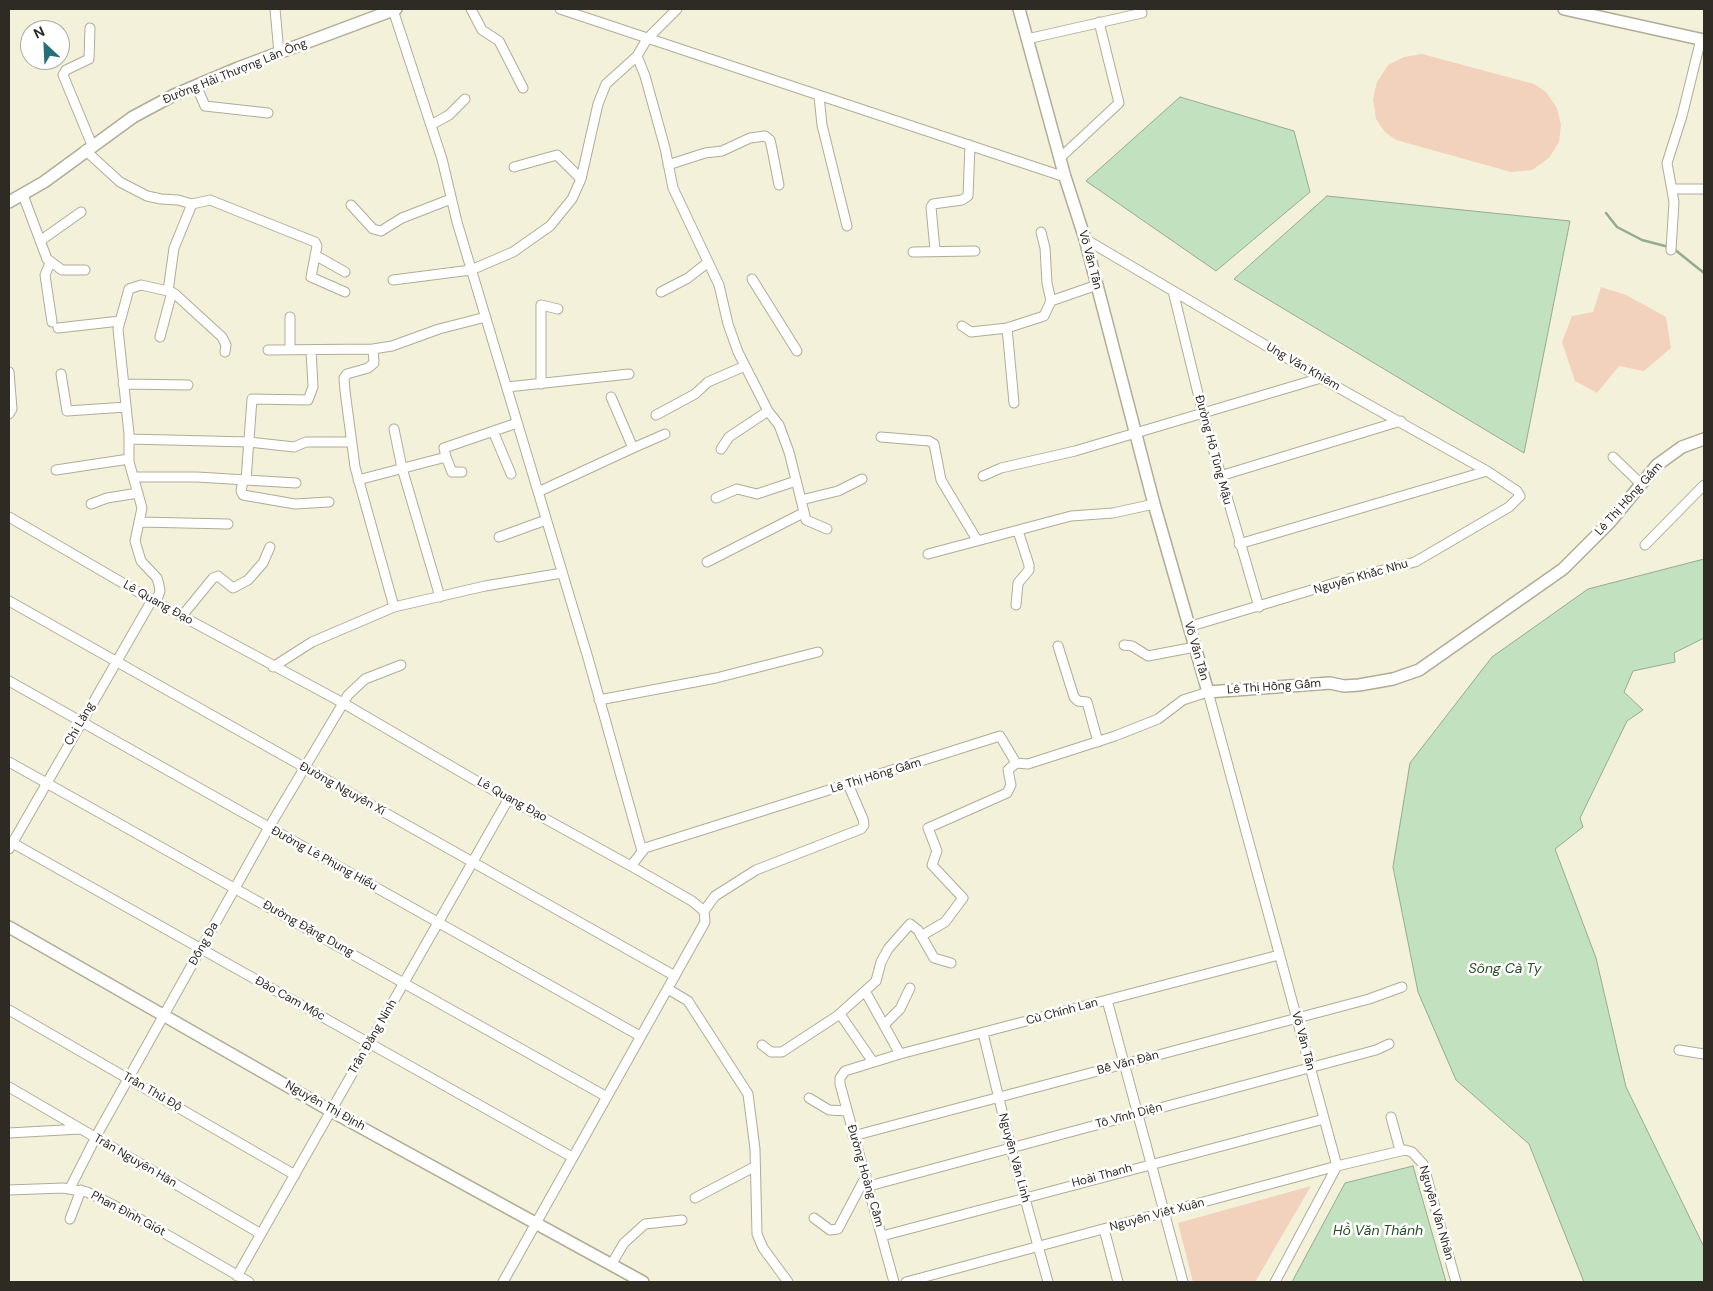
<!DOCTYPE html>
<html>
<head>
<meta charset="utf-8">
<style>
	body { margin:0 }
	#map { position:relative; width:1713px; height:1291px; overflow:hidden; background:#f4f1da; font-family:"DM Sans",sans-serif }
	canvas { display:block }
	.frame { position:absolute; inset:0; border:10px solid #2d2b23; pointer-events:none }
	.north { position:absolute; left:20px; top:20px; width:50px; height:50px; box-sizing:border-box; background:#fff; border:1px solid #abaaa7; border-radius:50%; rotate:335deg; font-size:14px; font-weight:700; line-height:20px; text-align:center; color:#2d2b23 }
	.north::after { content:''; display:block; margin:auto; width:18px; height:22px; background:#256f78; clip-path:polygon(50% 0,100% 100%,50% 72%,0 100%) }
</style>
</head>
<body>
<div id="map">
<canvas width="1713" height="1291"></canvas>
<div class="frame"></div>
<div class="north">N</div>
</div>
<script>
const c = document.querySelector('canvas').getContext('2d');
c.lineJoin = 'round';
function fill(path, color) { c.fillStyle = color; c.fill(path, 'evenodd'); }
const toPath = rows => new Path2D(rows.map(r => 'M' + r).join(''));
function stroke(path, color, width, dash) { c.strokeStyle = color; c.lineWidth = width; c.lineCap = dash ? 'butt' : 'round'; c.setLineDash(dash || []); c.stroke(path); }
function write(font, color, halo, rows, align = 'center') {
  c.font = font + ' "DM Sans",sans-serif'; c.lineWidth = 5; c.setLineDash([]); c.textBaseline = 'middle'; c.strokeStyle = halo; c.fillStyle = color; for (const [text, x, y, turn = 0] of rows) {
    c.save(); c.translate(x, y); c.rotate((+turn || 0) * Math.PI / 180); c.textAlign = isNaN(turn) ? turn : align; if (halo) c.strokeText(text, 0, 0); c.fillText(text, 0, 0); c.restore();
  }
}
fill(toPath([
	[1422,54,1534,84,1546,92,1557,108,1561,125,1559,142,1549,158,1532,170,1511,172,1396,140,1385,132,1376,119,1373,99,1377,82,1388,65,1404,57],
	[1601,287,1626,295,1666,317,1671,348,1644,371,1619,366,1597,393,1575,381,1562,342,1572,316,1593,312],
	[1311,1186,1255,1282,1193,1282,1178,1223]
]), '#f2d2bc');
const water = toPath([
	[1180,97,1294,131,1310,192,1216,271,1086,181,1180,97],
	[1327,196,1570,221,1524,453,1234,279,1327,196],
	[1704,559,1704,638,1674,653,1675,662,1633,671,1624,692,1643,710,1627,721,1580,818,1583,827,1555,849,1596,958,1626,1087,1704,1247,1704,1282,1584,1282,1529,1144,1456,1080,1418,992,1393,867,1410,763,1492,657,1588,589,1704,559],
	[1413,1166,1446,1282,1292,1282,1345,1183,1413,1166]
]);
fill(water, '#c2e1bf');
stroke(water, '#95aa90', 1);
stroke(toPath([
	[1606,213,1617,227,1642,240,1669,247],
	[1674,249,1704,273]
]), '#95aa90', 2.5);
const street = toPath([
	[275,9,279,53],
	[471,9,482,30,499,41,523,88],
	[560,9,1065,177],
	[393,10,442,159,457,222,588,658,642,851],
	[90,28,89,59,66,70,63,75,92,145],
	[1027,39,1142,13],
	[637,56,645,76,665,148,673,188,719,285,728,324,738,352,768,411,779,425,789,452,806,520,827,529],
	[196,85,205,106,268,113],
	[819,96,822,125,847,226],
	[431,125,449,115,465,99],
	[85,150,120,182,147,196,161,199,178,200,192,204,210,200,315,242,317,246,311,277,345,292],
	[1060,158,1119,103,1099,22],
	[668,165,705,153,722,151,750,138,765,136,770,140,772,149,779,185],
	[514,167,557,155,581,179],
	[1673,189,1704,189],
	[23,195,47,259,62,270,85,270],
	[351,205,373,229,381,231,402,218,451,199],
	[1041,232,1045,248,1047,283,1051,301],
	[1085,239,1321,378,1487,471,1517,491,1520,496,1509,507,1415,562,1355,577,1188,627],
	[40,241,81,212],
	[935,250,931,207,933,204,962,200,968,196,970,145],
	[1671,250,1674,202,1667,163,1682,116,1701,39],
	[913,252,975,251],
	[315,255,345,272],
	[50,263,45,275,52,322],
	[752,279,797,351],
	[393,280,471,270,513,252,550,226,572,199,581,179,598,104,606,84,637,56,647,39,677,9],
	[168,291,175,294,222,337,226,345,225,352],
	[1173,291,1203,414,1259,607],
	[661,292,688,278,707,263],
	[290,317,290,350],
	[962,326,971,332,1007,328],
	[58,328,120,321],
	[160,337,172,292],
	[373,349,392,346,439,329,486,317],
	[268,350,373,349,374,363,368,368,347,374,344,378,345,391,355,467,394,607],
	[9,372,12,409,9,414],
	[61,374,67,411,126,407],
	[123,384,188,385],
	[541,384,541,305,558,309],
	[507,387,629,374],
	[1014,403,1007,328,1044,316,1051,301,1097,285],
	[656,415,695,394,708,382,745,366],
	[394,429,402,468,440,597],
	[493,431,511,474],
	[881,437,929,441,934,444,941,480,977,540],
	[129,439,249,442,294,447,306,442,351,442],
	[633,448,665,434],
	[721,449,729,437,768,411],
	[446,457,452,472,462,472],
	[1613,457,1641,484],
	[56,470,129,459],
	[983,476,1001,468,1075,451,1321,378],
	[1220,476,1401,421],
	[134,477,197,477,296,483],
	[246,480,252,399,308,400,313,387,311,350],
	[358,480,446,457,444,448,517,423],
	[243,481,241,491,243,495,295,504,329,502],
	[538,492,633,448,611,397],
	[716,498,737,489,757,494,796,481],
	[801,500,838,491,862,479],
	[91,504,107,498,138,493],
	[9,517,152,600,343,703,473,779,631,866,692,901,704,911,705,922,503,1282],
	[139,522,228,524],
	[499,537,546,520],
	[1239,544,1487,471],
	[1645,545,1704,485],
	[928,554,1071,516,1113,513,1154,504],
	[707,562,803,513],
	[9,601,675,976],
	[156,602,160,591,159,585,157,578,141,561,135,541,142,508,129,462,129,434,118,329,129,289,141,285,168,291,174,248,192,204],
	[1016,605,1018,583,1029,570,1029,565,1018,531],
	[182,616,213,578,218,576,233,588,248,580,263,563,270,547],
	[1124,645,1132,646,1148,656,1195,647],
	[1058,646,1074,697,1078,701,1087,702,1098,742],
	[273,667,312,642,394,607,485,586,562,573],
	[9,681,640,1036],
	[599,700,716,678,818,652],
	[9,762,607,1097],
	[9,841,572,1157],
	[9,849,152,600],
	[631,866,645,848,1000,736,1016,763,1028,764,1115,736,1158,719,1183,700,1208,692,1337,1166,1275,1282],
	[704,911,715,896,756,870,861,829,864,825,863,819,848,784],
	[921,936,945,922,963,898,932,865,937,851,928,828,1007,793,1011,785,1008,770,1016,763],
	[668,989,688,1001,748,1094,755,1149,757,1234,763,1248,788,1282],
	[865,991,876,981,881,962,888,949,910,924,918,930,934,958,951,963],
	[1107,1000,1183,1282],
	[9,1010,295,1175],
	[840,1014,873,1062],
	[885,1024,900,1009,910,988],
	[983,1033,1011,1148,1048,1282],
	[762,1045,771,1052,782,1052,837,1016,865,991,900,1054],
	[1679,1050,1704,1054],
	[9,1087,261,1234],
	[809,1098,829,1110,846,1111],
	[1391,1117,1400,1150],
	[9,1133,80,1129],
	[853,1136,1369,999,1402,987],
	[869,1186,1376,1050,1389,1044],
	[70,1188,99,1131,268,829,348,695,365,679,401,665],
	[9,1190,63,1188,87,1192,131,1214,249,1282],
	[695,1198,754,1167],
	[814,1218,830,1230,838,1229,866,1176],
	[70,1219,81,1190],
	[1104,1229,1118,1282],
	[882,1236,1324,1119],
	[611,1265,624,1243,645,1224,682,1220],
	[237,1276,509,798],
	[894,1282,840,1084,840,1078,845,1071,900,1054,1279,955],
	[906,1282,1337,1166,1405,1150,1412,1152,1423,1164,1456,1282]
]);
const secondary = toPath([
	[1019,9,1065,177,1085,239,1154,504,1208,692,1330,683,1344,686,1359,685,1393,679,1419,670,1563,569,1610,522,1657,465,1682,447,1704,439],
	[1564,9,1704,40],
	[9,202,44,182,133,117,174,95,238,68,396,9],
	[9,927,331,1111,643,1282]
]);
stroke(street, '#b0ac97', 11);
stroke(secondary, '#b0ac97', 14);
stroke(street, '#fff', 9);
stroke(secondary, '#fff', 11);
write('12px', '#2d2b23', '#fff', [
	["Đường Hải Thượng Lãn Ông",235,72,-22],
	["Võ Văn Tần",1090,260,75],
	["Ung Văn Khiêm",1303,367,30],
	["Đường Hồ Tùng Mậu",1213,450,75],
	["Lê Thị Hồng Gấm",1629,499,-48],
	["Nguyễn Khắc Nhu",1361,577,-16],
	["Lê Quang Đạo",158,603,29],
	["Võ Văn Tần",1196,651,74],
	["Lê Thị Hồng Gấm",1274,687,-4],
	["Chi Lăng",80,724,-60],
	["Lê Thị Hồng Gấm",876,776,-17],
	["Đường Nguyễn Xí",342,789,29],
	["Lê Quang Đạo",512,800,29],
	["Đường Lê Phụng Hiểu",324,859,29],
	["Đường Đặng Dung",308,929,29],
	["Đống Đa",204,944,-61],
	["Đào Cam Mộc",290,999,29],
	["Cù Chính Lan",1062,1012,-15],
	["Trần Đăng Ninh",373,1037,-60],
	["Võ Văn Tần",1303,1041,75],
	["Bế Văn Đàn",1128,1063,-15],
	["Trần Thủ Độ",152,1092,30],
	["Nguyễn Thị Định",325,1106,29],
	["Tô Vĩnh Diện",1129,1116,-15],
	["Nguyễn Văn Linh",1014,1158,75],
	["Trần Nguyên Hãn",135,1161,30],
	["Đường Hoàng Cầm",865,1176,74],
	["Hoài Thanh",1102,1176,-15],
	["Nguyễn Văn Nhân",1436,1213,74],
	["Phan Đình Giót",128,1214,28],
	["Nguyễn Viết Xuân",1157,1215,-15]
]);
write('italic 14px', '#255023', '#fff', [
	["Sông Cà Ty",1505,969],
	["Hồ Văn Thánh",1378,1231]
]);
</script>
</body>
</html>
